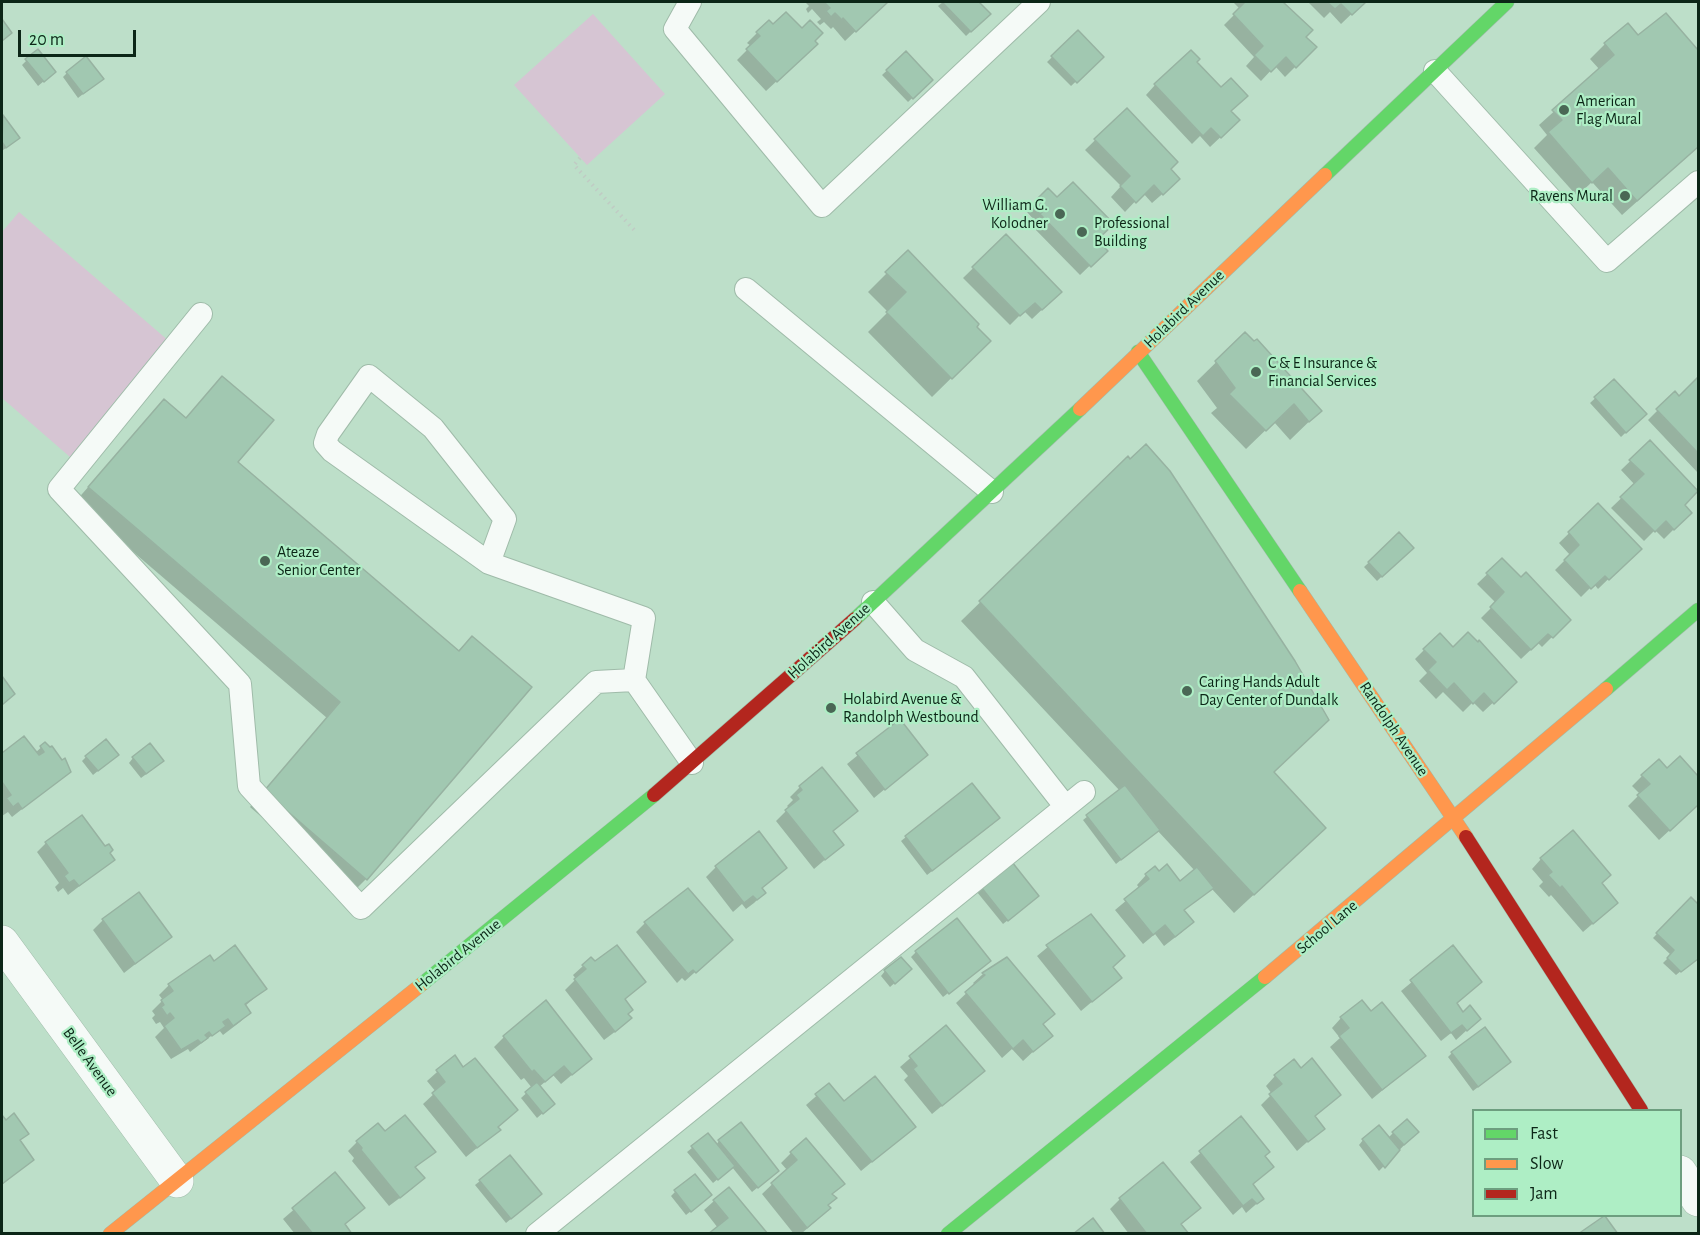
<!DOCTYPE html>
<html>
<head>
<meta charset="utf-8">
<style>
	body { margin:0 }
	#map { position:relative; width:1700px; height:1235px; overflow:hidden; background:#bddfc9; font-family:"Alegreya Sans",sans-serif }
	canvas { display:block }
	.frame { position:absolute; inset:0; border:3px solid #0c2617; pointer-events:none }
	.legend { position:absolute; left:1472px; top:1109px; width:210px; height:108px; box-sizing:border-box; background:#aeeec5; border:2px solid #6d9e7f; margin:0; padding:8px 10px; list-style:none; font-size:18px; color:#0c2617 }
	.legend li { display:flex; align-items:center; gap:12px; height:30px }
	.legend b { width:30px; border:2px solid #6d9e7f }
	.scale { position:absolute; left:18px; top:30px; width:118px; height:27px; box-sizing:border-box; border:3px solid #0c2617; border-top:0; padding-left:8px; font-size:18px; line-height:21px; white-space:nowrap; color:#0c2617; -webkit-text-stroke:4px #aeeec5; paint-order:stroke }
</style>
</head>
<body>
<div id="map">
<canvas width="1700" height="1235"></canvas>
<div class="frame"></div>
<ul class="legend">
<li><b style="height:8px;background:#63d668"></b>Fast</li>
<li><b style="height:8px;background:#ff974d"></b>Slow</li>
<li><b style="height:8px;background:#b3261e"></b>Jam</li>
</ul>
<div class="scale">20 m</div>
</div>
<script>
const c = document.querySelector('canvas').getContext('2d');
c.lineJoin = 'round';
function fill(path, color) { c.fillStyle = color; c.fill(path, 'evenodd'); }
const toPath = rows => new Path2D(rows.map(r => 'M' + r).join(''));
function stroke(path, color, width, dash) { c.strokeStyle = color; c.lineWidth = width; c.lineCap = dash ? 'butt' : 'round'; c.setLineDash(dash || []); c.stroke(path); }
function write(font, color, halo, rows, align = 'center') {
  c.font = font + ' "Alegreya Sans",sans-serif'; c.lineWidth = 4.5; c.setLineDash([]); c.textBaseline = 'middle'; c.strokeStyle = halo; c.fillStyle = color; for (const [text, x, y, turn = 0] of rows) {
    c.save(); c.translate(x, y); c.rotate((+turn || 0) * Math.PI / 180); c.textAlign = isNaN(turn) ? turn : align; if (halo) c.strokeText(text, 0, 0); c.fillText(text, 0, 0); c.restore();
  }
}
fill(toPath([
	[593,14,665,94,587,165,514,85],
	[19,212,170,342,70,457,2,398,2,232]
]), '#d6c5d3');
fill(toPath([
	[805,2,886,2,845,41,833,27,831,29,824,22,820,25,817,22,821,19,812,9,808,13,806,9,809,6],
	[943,2,977,2,989,14,966,36,938,6],
	[1233,2,1281,2,1310,30,1304,37,1315,47,1285,77,1275,66,1261,81,1246,66,1254,57,1224,25,1240,9],
	[1308,2,1364,2,1341,24,1330,12,1324,18],
	[1665,15,1698,53,1698,147,1622,215,1592,182,1577,196,1534,148,1547,135,1539,125,1600,70,1590,59,1605,44,1627,25,1638,37],
	[768,22,773,26,813,41,806,54,766,91,737,60,751,46,747,43],
	[1078,32,1102,57,1071,86,1047,62],
	[906,53,931,80,908,102,882,75],
	[27,60,50,76,38,86,22,65],
	[1195,62,1230,111,1228,130,1210,147,1200,136,1192,144,1146,95,1155,85],
	[67,73,97,83,78,98,63,77],
	[1126,110,1168,189,1152,203,1143,193,1125,212,1111,197,1121,186,1085,150],
	[2,118,18,138,2,151],
	[1048,190,1105,251,1080,275,1031,225,1035,221,1027,212],
	[1006,236,1050,302,1032,319,1024,311,1010,325,963,278],
	[908,252,989,341,932,397,868,332,888,312,868,292],
	[1245,334,1320,411,1290,440,1274,422,1246,449,1211,413,1217,408,1197,381],
	[222,378,236,462,457,652,472,638,366,879,351,894,250,807,327,718,75,502,164,401,185,419],
	[1698,379,1698,473,1648,420,1675,393,1679,398],
	[1614,381,1645,414,1621,437,1590,403],
	[1650,442,1683,505,1690,513,1664,539,1655,530,1644,541,1611,508,1635,485,1621,470],
	[1128,458,1305,847,1234,913,1211,888,1183,911,1182,932,1164,946,1155,934,1143,944,1115,910,1140,889,1137,885,1146,875,1159,873,1180,883,1195,871,1157,830,1116,864,1083,820,1120,791,961,621],
	[1598,505,1630,558,1598,589,1594,584,1581,597,1555,570,1570,555,1559,543],
	[1399,534,1412,548,1377,581,1364,567],
	[1502,560,1569,620,1542,647,1538,643,1521,659,1481,618,1496,603,1477,584],
	[1453,649,1515,682,1483,712,1473,702,1463,712,1443,692,1436,699,1419,681,1427,673,1415,659,1424,650],
	[900,721,926,755,874,798,847,764],
	[24,738,35,753,45,744,69,772,12,817,8,812,2,816,2,755],
	[86,757,112,759,93,775,82,761],
	[133,758,157,766,141,778,129,763],
	[1680,758,1698,778,1698,804,1659,840,1628,806,1640,794,1632,786,1642,776,1667,770],
	[800,787,856,811,832,832,842,845,814,869,776,821,789,808,787,806,793,800,790,797],
	[994,823,927,875,901,841,906,837],
	[46,843,108,853,113,860,68,895,63,888,58,892,55,887,59,883,37,852],
	[1541,859,1600,883,1606,912,1583,932,1551,895,1549,897,1539,886,1543,882,1532,869],
	[716,867,785,868,761,889,764,893,754,903,746,909,742,904,733,912,706,877],
	[982,888,1033,900,1003,924,977,892],
	[1691,899,1698,906,1698,957,1676,975,1663,963,1671,955,1653,938],
	[103,920,170,937,124,973,93,930],
	[645,923,721,949,685,981,682,978,677,983,636,932],
	[1073,926,1120,978,1081,1011,1037,956],
	[1453,948,1480,982,1456,1004,1463,1014,1479,1019,1456,1040,1451,1033,1441,1041,1401,991],
	[916,952,984,965,943,997,911,957],
	[1006,959,1042,1024,1051,1035,1023,1061,1012,1049,1002,1058,956,1003,975,985,973,983,983,974],
	[214,963,265,989,245,1006,249,1013,240,1022,223,1035,219,1030,190,1052,188,1049,171,1059,155,1037,164,1028,160,1022,156,1024,152,1018,155,1015,152,1011,163,1000,159,995,169,985],
	[583,966,624,1000,626,1014,620,1028,604,1040,565,990,576,979,573,975],
	[885,971,905,974,890,987,881,976],
	[1371,1013,1424,1056,1372,1099,1330,1047,1340,1038,1332,1028,1341,1018],
	[946,1027,973,1080,932,1114,904,1080,908,1076,900,1067],
	[504,1037,580,1068,561,1084,553,1075,539,1087,553,1104,537,1118,521,1098,532,1088,524,1078,521,1080,494,1047],
	[1452,1053,1505,1066,1473,1091,1448,1057],
	[454,1057,499,1130,466,1157,423,1104,436,1092,427,1081],
	[1300,1070,1339,1095,1314,1117,1323,1128,1297,1151,1261,1105,1272,1094,1266,1086,1275,1076],
	[829,1085,844,1103,914,1127,861,1171,806,1105],
	[2,1117,27,1134,19,1141,32,1159,2,1185],
	[1241,1118,1272,1167,1252,1185,1262,1199,1246,1213,1242,1207,1233,1215,1190,1162],
	[385,1133,434,1151,415,1168,413,1188,389,1206,352,1161,354,1158,348,1151,357,1142],
	[1393,1133,1412,1137,1379,1171,1359,1145,1363,1140,1388,1138],
	[708,1135,716,1145,719,1141,773,1175,752,1192,732,1167,713,1183,687,1152],
	[791,1153,843,1184,831,1195,819,1218,801,1234,794,1234,762,1194,787,1170,781,1163],
	[335,1174,363,1208,344,1225,351,1234,295,1234,283,1219],
	[480,1181,535,1199,506,1223,475,1185],
	[675,1192,706,1199,686,1215,671,1196],
	[1120,1199,1189,1218,1180,1225,1187,1234,1129,1234,1110,1209],
	[714,1201,766,1234,718,1228,704,1210]
]), '#0003');
const building = toPath([
	[824,2,888,2,856,32,843,18,842,20,835,13,831,17,826,11,830,8,824,2],
	[942,2,979,2,991,14,971,32,942,2],
	[1245,2,1283,2,1313,30,1306,37,1317,47,1296,68,1286,57,1271,72,1254,55,1263,46,1233,14,1245,2],
	[1327,2,1366,2,1352,15,1341,4,1335,9,1327,2],
	[786,12,802,28,810,20,823,33,815,41,818,44,777,82,746,49,760,36,756,32,769,20,773,24,786,12],
	[1666,13,1698,50,1698,147,1637,201,1608,168,1592,183,1548,132,1562,120,1552,110,1614,55,1604,43,1628,23,1638,35,1666,13],
	[2,19,12,33,2,41,2,19],
	[1078,30,1104,57,1077,83,1051,56,1078,30],
	[38,49,56,72,44,82,25,59,38,49],
	[1191,50,1200,59,1197,62,1221,87,1231,78,1248,96,1231,111,1240,120,1221,138,1211,128,1203,136,1154,84,1191,50],
	[906,51,933,80,913,99,886,70,906,51],
	[86,56,104,79,83,94,66,72,86,56],
	[1127,108,1178,162,1171,169,1180,179,1163,195,1154,185,1136,203,1120,186,1130,176,1094,139,1127,108],
	[3,115,20,138,6,148,2,142,3,115],
	[1073,182,1114,224,1097,240,1108,251,1091,267,1040,214,1044,210,1035,201,1048,188,1057,197,1073,182],
	[1006,234,1062,292,1042,310,1035,303,1020,316,972,267,1006,234],
	[908,250,979,324,977,327,991,341,952,379,886,312,906,292,885,272,908,250],
	[1245,332,1254,341,1257,339,1322,411,1309,422,1294,404,1266,431,1229,394,1235,388,1215,361,1245,332],
	[222,376,274,420,238,462,459,651,472,636,532,687,367,880,264,791,340,702,88,487,164,399,186,418,222,376],
	[1698,377,1698,453,1656,409,1675,391,1679,396,1698,377],
	[1614,379,1647,414,1626,433,1594,397,1614,379],
	[1650,440,1698,491,1685,505,1692,513,1674,530,1666,521,1655,532,1620,497,1644,474,1629,460,1650,440],
	[1146,444,1170,471,1295,661,1329,720,1274,772,1326,828,1254,895,979,601,1128,456,1130,459,1146,444],
	[1598,503,1642,549,1609,580,1605,576,1591,589,1564,560,1579,545,1568,532,1598,503],
	[1399,532,1414,548,1382,577,1368,562,1399,532],
	[1502,558,1521,577,1526,572,1571,620,1553,638,1548,634,1531,650,1490,607,1504,592,1486,573,1502,558],
	[1468,632,1478,642,1479,640,1517,682,1494,704,1484,693,1473,704,1454,683,1447,690,1428,670,1436,662,1423,649,1440,633,1453,647,1468,632],
	[2,676,15,694,2,705,2,676],
	[900,719,928,755,885,790,856,753,900,719],
	[24,736,39,755,44,752,40,746,45,742,50,747,52,746,62,760,65,758,71,772,22,809,18,803,13,807,6,798,11,795,2,782,2,753,24,736],
	[106,739,119,755,98,771,85,756,106,739],
	[150,743,164,761,146,774,132,757,150,743],
	[1680,756,1698,776,1698,805,1670,831,1637,795,1650,784,1641,775,1659,759,1667,768,1680,756],
	[822,767,858,811,833,831,844,845,825,860,785,810,799,799,796,795,802,790,799,786,822,767],
	[972,783,1000,818,932,871,905,836,972,783],
	[1125,785,1160,830,1121,860,1086,815,1125,785],
	[82,815,105,846,109,844,113,850,110,853,115,860,79,886,74,880,69,883,64,876,68,873,45,842,82,815],
	[1573,830,1611,875,1602,883,1618,903,1593,924,1562,886,1560,888,1548,875,1552,872,1540,858,1573,830],
	[759,831,787,868,762,888,766,893,757,900,753,896,744,903,715,866,759,831],
	[1012,862,1039,896,1008,921,981,887,1012,862],
	[1167,864,1180,881,1197,867,1214,888,1184,910,1194,922,1175,937,1165,925,1153,935,1124,899,1149,879,1145,874,1155,866,1159,871,1167,864],
	[688,888,733,940,696,973,693,970,688,974,644,922,688,888],
	[139,892,172,937,135,964,102,919,139,892],
	[1691,897,1698,904,1698,959,1681,972,1667,958,1674,950,1656,933,1691,897],
	[1091,914,1125,956,1113,967,1122,978,1092,1002,1046,945,1091,914],
	[957,918,991,961,949,994,915,951,957,918],
	[235,945,267,989,245,1004,251,1013,233,1026,228,1019,223,1022,226,1026,212,1036,209,1032,205,1035,208,1038,201,1043,198,1040,181,1050,164,1026,174,1018,170,1013,167,1016,161,1007,164,1005,161,1000,173,991,168,984,210,955,214,961,235,945],
	[617,945,646,982,625,999,633,1010,628,1014,632,1018,615,1032,574,979,586,969,582,965,591,957,595,961,617,945],
	[1453,945,1482,982,1457,1003,1463,1012,1470,1005,1481,1019,1467,1031,1462,1025,1451,1033,1410,980,1453,945],
	[901,957,912,969,895,984,884,970,901,957],
	[1007,957,1055,1014,1043,1024,1053,1036,1033,1052,1023,1040,1013,1049,965,992,985,975,982,973,1007,957],
	[546,1000,592,1059,572,1075,564,1066,545,1082,534,1070,532,1072,503,1036,546,1000],
	[1362,1000,1371,1011,1382,1002,1426,1056,1382,1090,1339,1036,1349,1028,1340,1017,1362,1000],
	[946,1025,985,1071,942,1106,913,1069,917,1066,909,1056,946,1025],
	[1485,1027,1511,1062,1478,1087,1451,1052,1485,1027],
	[455,1055,463,1067,475,1058,518,1110,498,1127,501,1130,477,1148,432,1093,445,1082,436,1070,455,1055],
	[1312,1058,1341,1095,1315,1116,1325,1129,1308,1142,1269,1094,1282,1084,1274,1075,1294,1059,1301,1068,1312,1058],
	[875,1076,916,1127,872,1162,815,1094,829,1083,844,1101,875,1076],
	[537,1082,555,1104,543,1114,525,1092,537,1082],
	[14,1113,29,1134,20,1140,34,1160,2,1184,2,1115,6,1120,14,1113],
	[405,1115,436,1152,415,1167,425,1178,400,1198,361,1150,362,1148,356,1141,378,1123,385,1131,405,1115],
	[1241,1116,1270,1152,1265,1156,1274,1167,1253,1184,1264,1199,1257,1204,1252,1199,1243,1206,1199,1151,1241,1116],
	[1407,1119,1419,1132,1404,1145,1392,1132,1407,1119],
	[741,1122,779,1171,758,1188,718,1140,741,1122],
	[1379,1125,1400,1150,1385,1168,1362,1139,1379,1125],
	[708,1133,735,1166,718,1180,691,1146,708,1133],
	[806,1138,845,1184,832,1194,837,1198,828,1205,831,1208,807,1228,771,1183,797,1160,790,1152,806,1138],
	[510,1155,542,1194,511,1219,479,1180,510,1155],
	[1163,1162,1201,1208,1181,1224,1189,1234,1147,1234,1119,1198,1163,1162],
	[335,1172,365,1208,345,1224,352,1234,313,1234,292,1208,335,1172],
	[695,1174,712,1195,691,1212,674,1190,695,1174],
	[729,1187,768,1234,708,1234,728,1218,713,1200,729,1187],
	[1605,1216,1618,1234,1578,1234,1604,1216,1605,1216],
	[1093,1218,1105,1234,1073,1234,1093,1218]
]);
fill(building, '#a1c8b1');
stroke(building, '#97b2a1', 1.5);
const lane = toPath([
	[690,2,675,29,822,206,1039,2],
	[1435,71,1607,261,1698,182],
	[746,289,992,492],
	[201,314,59,489,240,684,249,786,361,908,596,682,634,680],
	[489,563,505,519,433,428,369,376,328,434,325,443,332,451,489,563,644,618,634,680,692,763],
	[873,602,915,650,964,677,1065,806],
	[537,1234,1084,792]
]);
const street = toPath([
	[2,942,177,1181],
	[1680,1172,1698,1200]
]);
const fast = toPath([
	[1325,175,1507,2],
	[1138,352,1300,591],
	[855,619,1080,409],
	[1606,689,1698,610],
	[422,984,654,795],
	[948,1234,1265,977]
]);
const slow = toPath([
	[1080,409,1325,175],
	[1300,591,1466,837],
	[1265,977,1606,689],
	[110,1234,422,984]
]);
const jam = toPath([
	[654,795,855,619],
	[1466,837,1641,1110]
]);
stroke(lane, '#9fbba9', 24);
stroke(street, '#9fbba9', 34);
stroke(fast, '#9fbba9', 15);
stroke(slow, '#9fbba9', 15);
stroke(jam, '#9fbba9', 15);
stroke(toPath([
	[580,158,574,165,637,233]
]), '#c0cbc4', 4, [1.5, 4.5]);
stroke(lane, '#f5faf7', 22);
stroke(street, '#f5faf7', 33);
stroke(fast, '#63d668', 14);
stroke(slow, '#ff974d', 14);
stroke(jam, '#b3261e', 14);
for (const [x, y, r, color] of [
	[1564,110,6,"#4a6755"],
	[1625,196,6,"#4a6755"],
	[1060,214,6,"#4a6755"],
	[1082,232,6,"#4a6755"],
	[1256,372,6,"#4a6755"],
	[265,561,6,"#4a6755"],
	[1187,691,6,"#4a6755"],
	[831,708,6,"#4a6755"]
]) { const dot = new Path2D(); dot.arc(x, y, r, 0, 2 * Math.PI); c.fillStyle = color; c.fill(dot); stroke(dot, '#aeeec5', 2); }
write('16px', '#0c2617', '#aeeec5', [
	["American",1576,101],
	["Flag Mural",1576,119],
	["Ravens Mural",1613,196,"right"],
	["William G.",1048,205,"right"],
	["Kolodner",1048,223,"right"],
	["Professional",1094,223],
	["Building",1094,241],
	["C & E Insurance &",1268,363],
	["Financial Services",1268,381],
	["Ateaze",277,552],
	["Senior Center",277,570],
	["Caring Hands Adult",1199,682],
	["Day Center of Dundalk",1199,700],
	["Holabird Avenue &",843,699],
	["Randolph Westbound",843,717]
], 'left');
write('16px', '#0c2617', '#aeeec5', [
	["Holabird Avenue",1184,309,-44],
	["Holabird Avenue",829,641,-42],
	["Randolph Avenue",1394,729,56],
	["School Lane",1327,927,-40],
	["Holabird Avenue",458,955,-39],
	["Belle Avenue",90,1062,54]
]);
</script>
</body>
</html>
